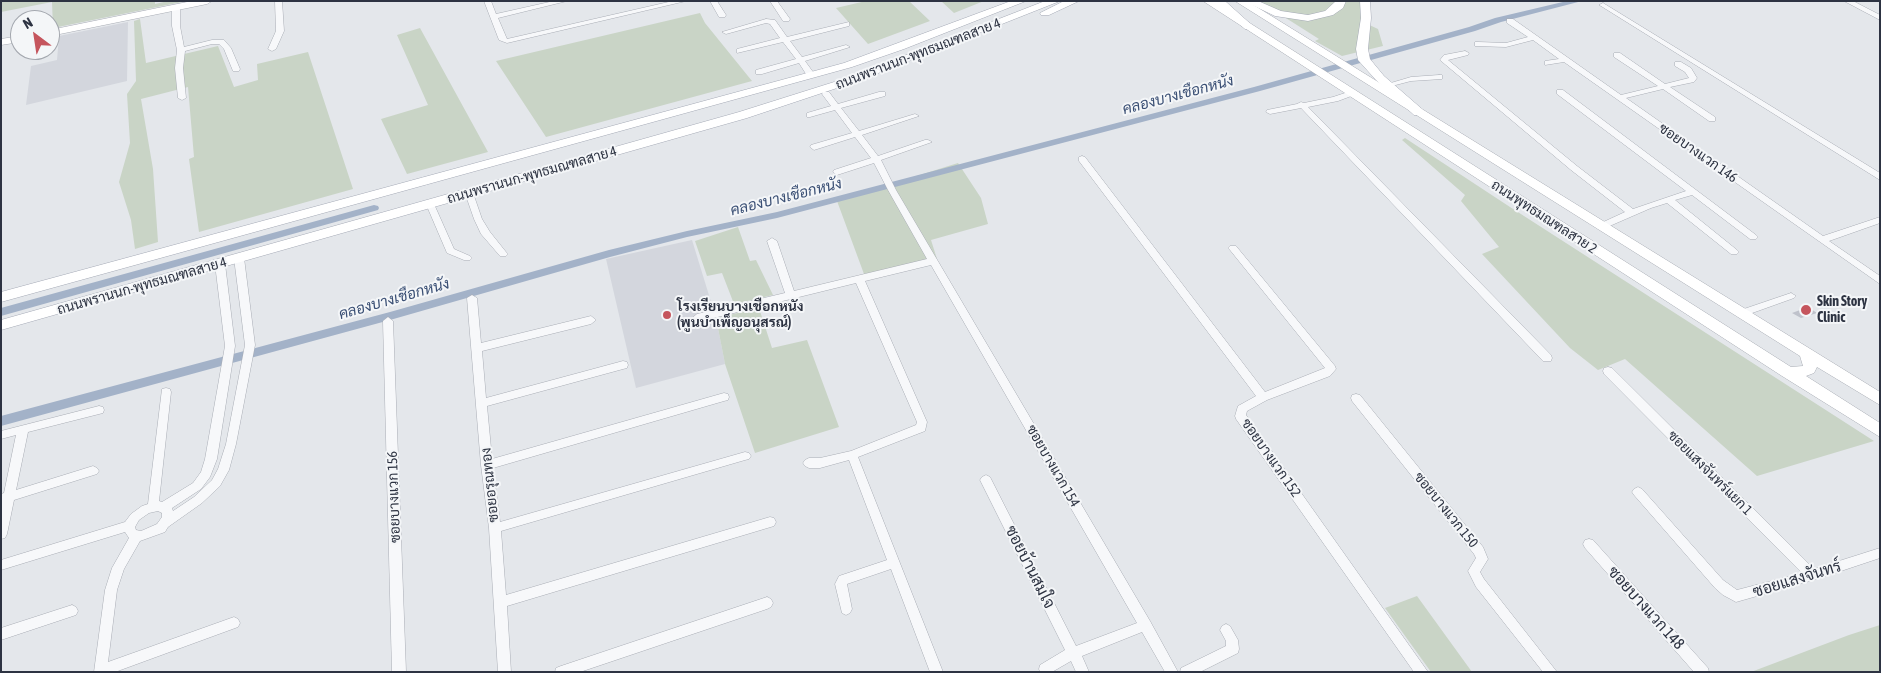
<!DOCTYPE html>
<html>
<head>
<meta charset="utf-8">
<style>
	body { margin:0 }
	#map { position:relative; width:1881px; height:673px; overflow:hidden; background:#e4e7eb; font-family:"Asap Condensed",sans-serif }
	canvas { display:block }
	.frame { position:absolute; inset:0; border:2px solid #2d3342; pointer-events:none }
	.north { position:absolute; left:10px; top:10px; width:50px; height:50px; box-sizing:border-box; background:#f4f6f8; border:1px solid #a4a8af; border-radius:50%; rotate:329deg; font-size:14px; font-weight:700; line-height:20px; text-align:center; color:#2d3342 }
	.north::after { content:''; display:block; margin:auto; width:18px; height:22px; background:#c5555d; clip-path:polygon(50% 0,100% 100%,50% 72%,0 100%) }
</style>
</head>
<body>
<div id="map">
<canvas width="1881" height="673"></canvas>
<div class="frame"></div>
<div class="north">N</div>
</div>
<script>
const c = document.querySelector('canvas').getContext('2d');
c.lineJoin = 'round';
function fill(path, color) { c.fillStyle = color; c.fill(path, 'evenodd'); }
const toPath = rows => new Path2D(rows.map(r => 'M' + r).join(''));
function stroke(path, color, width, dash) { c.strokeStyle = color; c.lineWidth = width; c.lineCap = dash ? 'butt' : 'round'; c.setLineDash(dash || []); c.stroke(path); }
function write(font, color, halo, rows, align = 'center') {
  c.font = font + ' "Asap Condensed",Sarabun,sans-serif'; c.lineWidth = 4; c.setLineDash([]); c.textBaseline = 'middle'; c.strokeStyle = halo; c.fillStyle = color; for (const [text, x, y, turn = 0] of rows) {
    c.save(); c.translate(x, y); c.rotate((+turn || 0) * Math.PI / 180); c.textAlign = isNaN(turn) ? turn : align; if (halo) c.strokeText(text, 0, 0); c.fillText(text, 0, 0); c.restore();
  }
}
fill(toPath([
	[128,22,127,81,26,105,31,66,57,60,59,36],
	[692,240,716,318,725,364,636,388,606,259]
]), '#d3d6dd');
fill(toPath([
	[1,1,155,1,155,4,168,1,187,1,53,28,52,2,1,12],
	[866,1,909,1,930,21,868,44,836,8],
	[941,1,984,1,954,13],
	[1259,1,1361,1,1363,22,1378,29,1383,46,1342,56,1315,41,1319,39],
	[700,13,705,23,752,81,546,137,496,61],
	[140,19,146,63,218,46,234,87,258,80,257,64,308,52,353,189,199,232,189,159,194,157,188,87,141,99,153,169,158,242,135,249,131,220,119,182,130,143,127,94,136,81,134,21],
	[420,28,488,152,407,174,381,119,428,105,397,35],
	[1405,138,1510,207,1874,441,1757,476,1625,359,1598,370,1570,348,1482,254,1499,247,1461,201,1465,195,1402,140],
	[958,163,981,198,988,224,931,240,937,259,864,274,837,201],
	[738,227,750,261,756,260,773,295,734,304,722,273,707,276,695,241],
	[759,308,772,348,807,340,839,427,755,453,725,364,716,318],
	[1417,596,1472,672,1431,672,1385,608],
	[1880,625,1880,672,1751,672,1849,635]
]), '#c9d4c6');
fill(toPath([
	[1567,1,1582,1,1501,22,1475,31,1260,91,777,218,687,237,610,257,390,320,1,426,1,416,390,312,609,250,687,231,777,212,1254,87,1469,27,1495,18,1567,1],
	[374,205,378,206,379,208,378,210,1,316,1,308,374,205]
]), '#a3b2c8');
fill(toPath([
	[1808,307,1817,313,1801,318,1792,313]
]), '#bfc2cb');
const street = toPath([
	[275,1,282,1,284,31,276,49,272,51,268,49,276,31,275,1],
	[484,1,491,1,496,14,554,1,567,1,498,18,507,39,673,1,686,1,507,43,499,40,484,1],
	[710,1,717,1,726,15,725,17,719,17,710,1],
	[770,1,777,1,790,19,789,21,783,21,770,1],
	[1844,1,1853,1,1880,15,1880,20,1844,1],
	[1603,3,1880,173,1880,180,1601,6,1599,5,1603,3],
	[176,5,180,7,180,26,184,47,212,40,224,40,231,48,240,69,239,71,233,71,224,49,219,44,212,44,185,51,183,68,186,98,182,100,178,98,175,68,177,50,172,26,172,7,176,5],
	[766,19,775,20,787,37,849,22,849,26,790,41,802,57,846,45,850,47,805,61,813,72,812,74,806,74,799,63,762,74,756,74,756,70,796,59,783,42,737,53,737,49,780,38,770,24,766,23,726,34,722,32,766,19],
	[1507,19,1513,19,1621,95,1658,86,1614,57,1614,53,1620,53,1665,84,1689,78,1685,72,1675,66,1675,62,1681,62,1691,68,1697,78,1694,82,1670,87,1715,117,1715,121,1709,121,1663,89,1626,98,1823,236,1880,217,1880,223,1829,241,1880,276,1880,284,1564,62,1545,65,1545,61,1559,59,1533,40,1506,47,1475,46,1475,42,1478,42,1506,43,1528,37,1507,23,1507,19],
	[1465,51,1469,53,1468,55,1448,60,1577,166,1633,209,1686,191,1557,94,1557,90,1563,90,1756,235,1758,237,1756,239,1750,239,1692,195,1675,200,1737,250,1739,252,1737,254,1731,254,1667,203,1651,208,1605,228,1599,228,1597,226,1599,224,1625,212,1571,170,1440,60,1444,55,1465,51],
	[1439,75,1442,75,1442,79,1411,81,1388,87,1384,85,1411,77,1439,75],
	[1351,91,1354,91,1354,95,1338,101,1308,107,1551,355,1552,358,1551,361,1543,361,1301,108,1270,114,1266,112,1267,110,1297,104,1301,102,1304,103,1333,97,1351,91],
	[823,92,829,92,838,104,879,92,885,92,885,96,841,108,859,131,915,114,919,116,862,135,878,156,925,140,928,140,932,142,881,160,896,190,1150,621,1178,672,1165,672,1142,632,1082,656,1089,672,1076,672,1071,661,1052,672,1040,672,1039,669,1040,665,1065,650,980,480,982,477,986,475,990,477,1076,646,1137,623,931,265,865,281,927,422,925,431,858,457,943,672,930,672,891,569,847,584,852,609,850,613,846,615,842,613,835,584,839,576,887,560,849,460,820,468,809,468,805,466,803,463,805,460,809,458,820,458,851,451,916,425,917,422,856,283,697,322,692,318,697,314,785,293,767,241,772,238,777,241,794,291,927,259,888,190,874,163,837,175,833,172,834,170,871,158,855,137,814,150,810,147,811,145,852,133,835,110,810,117,807,117,807,113,831,106,822,94,823,92],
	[1082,156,1085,157,1265,392,1325,368,1230,250,1228,248,1230,246,1236,246,1335,366,1336,369,1330,376,1267,400,1247,411,1246,415,1428,672,1414,672,1236,419,1235,416,1238,406,1256,396,1079,161,1079,157,1082,156],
	[469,190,473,193,482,219,490,232,506,252,508,254,506,256,500,256,481,234,474,219,465,193,469,190],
	[430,201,434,204,454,249,470,256,472,258,470,260,464,260,447,253,426,204,430,201],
	[239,255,244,258,255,345,236,444,229,470,220,486,202,503,168,527,165,532,140,541,124,569,117,590,108,662,234,617,238,619,240,623,238,627,115,672,94,672,105,590,112,568,129,538,125,532,1,570,1,560,125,522,131,514,142,506,148,504,162,389,166,388,170,389,171,392,159,501,162,502,193,483,201,472,205,459,225,346,215,264,220,261,225,264,235,346,217,459,210,477,201,489,172,508,173,511,194,497,212,480,218,469,226,444,245,345,234,258,239,255],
	[158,511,162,513,162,517,157,524,141,531,136,530,135,527,139,520,149,513,158,511],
	[1791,293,1796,296,1794,298,1741,317,1736,313,1738,311,1791,293],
	[472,295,477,298,481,343,591,316,596,320,591,324,482,351,486,398,623,361,627,362,628,365,627,368,623,369,487,406,492,459,724,393,728,394,729,397,728,400,724,401,493,468,500,522,745,452,749,453,751,456,749,459,745,460,501,531,506,595,770,517,774,518,776,522,774,526,507,606,511,672,498,672,489,528,481,465,467,298,472,295],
	[388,317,393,321,406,672,392,672,383,321,388,317],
	[1608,367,1612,368,1814,569,1880,548,1880,558,1817,579,1736,602,1723,595,1715,588,1634,495,1632,492,1634,489,1638,487,1642,489,1723,580,1737,590,1802,573,1604,374,1603,371,1604,368,1608,367],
	[1356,394,1360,395,1483,547,1488,559,1480,572,1484,579,1557,672,1543,672,1476,587,1468,571,1476,558,1474,554,1352,401,1351,398,1352,395,1356,394],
	[99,406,103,407,104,410,103,413,28,432,16,490,93,466,97,468,99,471,97,474,14,500,7,534,5,538,1,539,1,494,4,493,16,435,1,439,1,431,99,406],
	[1589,539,1593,540,1708,668,1709,672,1694,672,1585,548,1583,544,1585,540,1589,539],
	[767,597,771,599,773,603,771,607,767,609,580,672,555,672,556,668,561,666,767,597],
	[72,605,76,607,78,611,76,615,1,640,1,628,72,605],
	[1226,624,1230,626,1238,640,1239,649,1238,653,1200,672,1180,672,1181,668,1226,646,1226,641,1220,630,1222,626,1226,624]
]);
const secondary = toPath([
	[192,1,212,1,207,4,50,36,50,30,192,1],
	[1203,1,1215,1,1791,367,1803,366,1800,356,1235,1,1247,1,1880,392,1880,405,1817,367,1814,373,1806,376,1880,423,1880,437,1782,376,1203,1],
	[20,36,20,42,1,45,1,39,20,36]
]);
const primary = toPath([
	[1011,1,1026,1,904,49,852,67,1,302,1,292,844,63,1011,1],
	[1045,1,1060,1,858,81,747,118,1,330,1,320,739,112,850,77,1045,1],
	[1064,1,1079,1,1049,15,1041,15,1040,13,1064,1],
	[1213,1,1225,1,1254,27,1253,29,1245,29,1213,1],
	[1244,1,1258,1,1281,11,1308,15,1325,11,1336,1,1346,1,1343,8,1333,15,1308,21,1275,16,1244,1],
	[1360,1,1370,1,1371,18,1368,49,1370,59,1384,76,1422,109,1424,112,1422,115,1414,115,1376,80,1358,60,1356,49,1361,18,1360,1]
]);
stroke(street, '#a9adb5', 1);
stroke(secondary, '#a9adb5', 1);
stroke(primary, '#a5aab6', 1);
fill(street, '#f7f8fa');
fill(secondary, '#fff');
fill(primary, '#fff');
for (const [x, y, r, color] of [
	[1806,310,6,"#c5555d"],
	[667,315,5,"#c5555d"]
]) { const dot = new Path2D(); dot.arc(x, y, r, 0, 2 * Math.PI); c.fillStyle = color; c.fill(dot); stroke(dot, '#f4f6f8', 2); }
write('14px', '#2d3342', '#f4f6f8', [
	["ถนนพรานนก-พุทธมณฑลสาย 4",918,54,-21],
	["ซอยบางแวก 146",1698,153,35],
	["ถนนพรานนก-พุทธมณฑลสาย 4",532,175,-16],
	["ถนนพุทธมณฑลสาย 2",1544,217,33],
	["ถนนพรานนก-พุทธมณฑลสาย 4",142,286,-16],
	["ซอยบางแวก 152",1271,458,55],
	["ซอยบางแวก 154",1053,466,60],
	["ซอยแสงจันทร์แยก 1",1710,473,45],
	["ซอยอรุณทอง",490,485,-96],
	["ซอยบางแวก 156",394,497,-92],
	["ซอยบางแวก 150",1446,510,51]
]);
write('bold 14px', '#2d3342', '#f4f6f8', [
	["Skin Story",1817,302],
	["Clinic",1817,318],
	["โรงเรียนบางเชือกหนัง",677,307],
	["(พูนบำเพ็ญอนุสรณ์)",677,323]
], 'left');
write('italic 15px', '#3a4f74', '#f4f6f8', [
	["คลองบางเชือกหนัง",1178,95,-15],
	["คลองบางเชือกหนัง",786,197,-14],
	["คลองบางเชือกหนัง",394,299,-16]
]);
write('16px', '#2d3342', '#f4f6f8', [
	["ซอยบ้านสมใจ",1030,567,63],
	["ซอยแสงจันทร์",1797,579,-17],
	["ซอยบางแวก 148",1646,608,48]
]);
</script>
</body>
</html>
